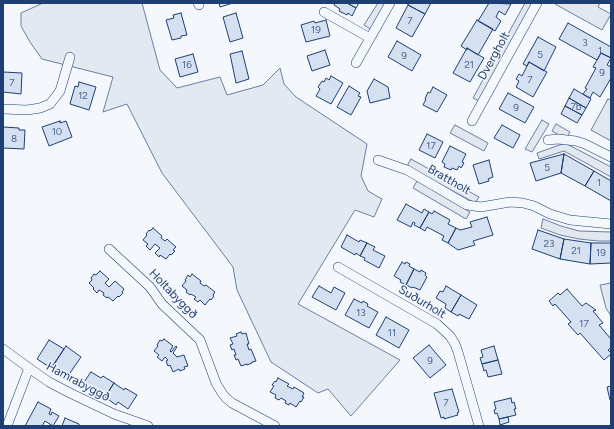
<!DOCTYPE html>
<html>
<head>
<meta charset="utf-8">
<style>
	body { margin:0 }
	#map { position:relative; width:614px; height:429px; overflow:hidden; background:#f4f7fb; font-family:Figtree,sans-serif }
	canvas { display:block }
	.frame { position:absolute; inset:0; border:4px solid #1d3f73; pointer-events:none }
</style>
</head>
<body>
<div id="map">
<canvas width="614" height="429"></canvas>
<div class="frame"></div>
</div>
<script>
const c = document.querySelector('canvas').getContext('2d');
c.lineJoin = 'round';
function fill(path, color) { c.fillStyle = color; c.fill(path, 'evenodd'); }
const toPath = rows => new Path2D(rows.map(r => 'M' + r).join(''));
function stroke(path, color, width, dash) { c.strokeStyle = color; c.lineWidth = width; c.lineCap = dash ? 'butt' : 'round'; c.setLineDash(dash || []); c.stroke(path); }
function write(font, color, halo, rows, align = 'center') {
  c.font = font + ' Figtree,sans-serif'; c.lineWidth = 3; c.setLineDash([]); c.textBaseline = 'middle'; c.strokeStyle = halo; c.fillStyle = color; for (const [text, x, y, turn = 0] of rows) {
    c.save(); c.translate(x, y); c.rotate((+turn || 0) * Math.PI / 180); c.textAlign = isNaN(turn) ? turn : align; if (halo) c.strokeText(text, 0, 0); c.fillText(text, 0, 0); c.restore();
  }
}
const green = toPath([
	[43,3,142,3,160,70,177,88,220,77,227,95,263,85,280,68,284,84,296,97,367,144,361,176,368,191,382,199,374,217,355,210,298,304,400,360,351,416,328,389,318,393,271,362,237,290,233,267,162,173,127,104,103,112,113,77,42,59,30,42,21,26,21,13,43,3]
]);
fill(green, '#e3e9f0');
stroke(green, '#687fa3', 1);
const parking = toPath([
	[378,3,388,3,372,30,364,25,378,3],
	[525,3,535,3,481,102,473,98,525,3],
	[556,3,600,3,598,7,611,14,602,30,555,4,556,3],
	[608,99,611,100,611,141,591,130,608,99],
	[542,120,549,124,532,152,525,149,542,120],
	[556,124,570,132,566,139,552,131,556,124],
	[455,125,488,143,484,151,450,133,455,125],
	[565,143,611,167,611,177,564,151,539,159,537,153,565,143],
	[411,159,479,197,475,203,407,166,411,159],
	[417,181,470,212,466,219,413,188,417,181],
	[543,219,561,226,579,231,611,232,611,241,598,241,579,239,560,235,541,228,543,219],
	[611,283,611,316,606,308,600,285,611,283]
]);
fill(parking, '#e3e8f0');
stroke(parking, '#687fa3', 1);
const building = toPath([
	[219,3,233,3,220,7,219,3],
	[335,3,347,3,356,8,352,16,348,13,347,15,339,11,340,9,334,5,335,3],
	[347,3,359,3,356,8,347,3],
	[409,3,431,3,425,14,408,5,409,3],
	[489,3,511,4,505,15,499,11,496,17,501,21,495,31,478,21,489,3],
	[408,5,425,14,412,37,396,28,408,5],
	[181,13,187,35,181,36,181,38,172,40,166,20,174,18,173,15,181,13],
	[236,13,243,38,230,42,223,17,236,13],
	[326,20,330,36,306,42,301,25,314,21,315,23,326,20],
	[477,20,493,29,478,55,467,48,467,50,461,46,477,20],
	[568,23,611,47,611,58,601,53,597,60,559,39,568,23],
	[538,37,556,47,544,71,529,62,527,66,523,64,538,37],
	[397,41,421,55,412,71,388,57,397,41],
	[467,48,484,58,470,82,453,73,467,48],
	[325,50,330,65,312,71,307,56,325,50],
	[242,51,249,79,236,83,230,54,242,51],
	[601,53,611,58,607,65,611,67,611,78,600,97,593,92,590,98,583,94,587,89,585,88,596,68,593,67,601,53],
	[193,54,198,72,180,77,175,59,193,54],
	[529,62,547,72,533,97,516,87,519,81,516,79,519,74,522,76,529,62],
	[3,72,22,73,21,94,3,92,3,72],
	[331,76,343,83,331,104,316,96,320,89,318,87,322,81,324,82,326,78,329,80,331,76],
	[374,79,388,87,390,98,370,103,367,91,374,79],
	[79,82,96,87,89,110,70,104,75,86,78,87,79,82],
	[349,86,360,93,358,96,361,97,351,115,337,107,349,86],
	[433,87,447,95,437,112,423,105,426,99,425,99,428,92,430,93,433,87],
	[574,89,591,99,586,108,569,98,574,89],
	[508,93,534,107,525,123,499,109,508,93],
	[569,98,586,108,582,115,565,106,569,98],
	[565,106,582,115,577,123,561,114,565,106],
	[60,121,60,123,66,121,72,137,49,146,42,127,60,121],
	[502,125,520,135,513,148,494,138,502,125],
	[3,127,19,128,19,130,25,130,24,149,3,148,3,127],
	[427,134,443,142,435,158,419,150,427,134],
	[450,146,466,154,462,162,464,163,461,168,459,166,457,170,452,168,451,170,444,167,445,164,442,162,450,146],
	[564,154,561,173,536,181,530,163,564,154],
	[564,154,594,171,585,186,561,173,564,154],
	[489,160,493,177,488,179,489,181,479,184,473,165,489,160],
	[594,171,611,181,611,201,585,186,594,171],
	[406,204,422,213,424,209,429,212,420,228,414,225,415,223,413,222,411,227,397,220,406,204],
	[434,211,450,220,448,224,456,228,448,243,442,240,444,236,427,227,425,231,420,228,429,212,432,214,434,211],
	[487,217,493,235,473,241,475,245,458,250,448,243,456,228,460,230,472,227,470,222,487,217],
	[153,228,162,236,161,238,165,241,167,239,176,247,173,250,175,251,171,255,170,254,166,259,160,255,159,257,155,253,160,248,155,244,150,250,146,246,148,244,143,240,147,235,146,234,149,230,150,231,153,228],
	[538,230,564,239,560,259,532,249,538,230],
	[347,235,359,242,360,240,367,243,360,256,356,253,355,255,341,247,347,235],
	[564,239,591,243,590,264,560,259,564,239],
	[367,243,375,247,373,250,385,256,379,268,364,260,365,258,360,256,367,243],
	[591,243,611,243,611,263,590,264,591,243],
	[402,262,405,264,406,262,410,264,409,266,414,269,406,285,400,282,401,280,394,276,402,262],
	[414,269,420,272,421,270,426,273,425,275,427,277,420,290,413,287,412,288,406,285,414,269],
	[100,271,109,279,105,283,109,287,115,281,124,289,122,292,123,293,119,297,118,296,113,301,108,297,107,298,103,295,104,293,99,290,97,293,93,289,94,288,89,283,92,280,91,278,94,274,96,275,100,271],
	[192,274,201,281,200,283,204,286,206,285,215,292,213,295,214,296,211,300,210,299,205,305,200,300,198,302,194,299,196,297,191,294,190,295,186,292,187,290,182,286,186,281,185,280,188,275,190,277,192,274],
	[319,286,331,293,334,287,345,293,336,310,312,297,319,286],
	[446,286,461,295,451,312,445,308,446,304,436,298,440,291,443,292,446,286],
	[567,289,582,306,586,303,596,310,593,311,603,323,599,325,611,339,611,348,608,350,611,353,611,354,604,360,580,333,578,335,568,324,571,322,555,304,553,306,549,301,558,293,560,295,567,289],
	[461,295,477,305,469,319,459,314,458,316,451,312,461,295],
	[354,299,362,303,363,301,368,304,367,306,378,312,369,328,345,315,354,299],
	[386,317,409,330,399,348,376,335,386,317],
	[241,332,242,334,246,333,249,344,247,344,249,350,251,349,256,361,252,362,252,363,247,365,247,364,241,366,238,359,236,360,234,355,236,355,234,349,232,350,230,345,233,344,230,338,237,336,236,334,241,332],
	[164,339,173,346,170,351,171,352,176,346,177,347,173,353,177,357,184,355,188,366,184,367,185,369,180,371,179,369,173,372,170,365,168,366,166,361,168,360,165,357,162,361,157,357,159,355,154,351,158,346,157,345,160,340,162,341,164,339],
	[49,340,64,349,51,368,37,359,49,340],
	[429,345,446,365,430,378,413,358,429,345],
	[66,346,81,357,68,376,53,366,66,346],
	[494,346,498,360,482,364,480,358,483,357,481,350,494,346],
	[498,360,502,374,488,377,486,370,484,371,482,364,498,360],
	[91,372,101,378,103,376,114,383,105,397,95,390,93,392,82,385,91,372],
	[278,378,289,384,287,386,293,389,294,387,304,393,302,397,304,397,301,402,300,401,296,407,290,403,289,405,285,403,286,401,281,398,279,400,275,398,276,395,270,392,274,386,272,385,275,381,276,382,278,378],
	[114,383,124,390,125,388,137,395,128,409,118,402,116,405,105,397,114,383],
	[611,386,611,400,610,400,607,387,611,386],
	[452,389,459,412,457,413,458,415,444,419,444,417,441,418,434,393,452,389],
	[511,398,512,403,514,402,516,409,514,409,516,415,499,419,497,413,495,414,494,410,496,409,494,402,511,398],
	[38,402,51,409,49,414,51,415,52,412,59,416,53,426,45,421,42,426,25,426,38,402],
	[508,417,509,422,500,425,499,419,508,417],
	[65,418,79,424,79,426,62,426,65,418]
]);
fill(building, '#d5e0f0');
stroke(building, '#1d3f73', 1);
const minor = toPath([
	[198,3,199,5],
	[324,12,370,38],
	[356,63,390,3],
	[3,109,27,110,40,108,50,104,60,91,70,57],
	[472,121,537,3],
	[548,140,558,139,576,141,585,144,611,157],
	[378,160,407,170,467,205,481,207,510,202,523,203,534,206,550,214,570,220,611,224],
	[109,249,150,287,162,304,200,340,216,383,222,393,226,398,232,403,275,426],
	[338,267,437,324,450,336,455,344,458,352,479,426],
	[3,349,29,368,49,382,70,393,114,414,148,426],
	[7,426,29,368]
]);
stroke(minor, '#1d3f73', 10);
stroke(minor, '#f4f7fb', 9);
write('10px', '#4b6792', null, [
	["7",410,21],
	["19",316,30],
	["3",585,43],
	["1",600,51],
	["5",540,55],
	["9",404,56],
	["16",187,65],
	["21",469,65],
	["9",602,73],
	["7",530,80],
	["7",12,83],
	["12",83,96],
	["7b",576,107],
	["9",516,108],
	["10",57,132],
	["8",14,139],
	["17",431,146],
	["5",547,168],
	["1",599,183],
	["23",549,244],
	["21",576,251],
	["19",601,253],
	["13",361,313],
	["17",584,324],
	["11",392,333],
	["9",430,361],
	["7",446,403]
]);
write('12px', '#1d3f73', '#f4f7fb', [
	["Dvergholt",494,56,-61],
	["Brattholt",449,180,30],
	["Holtabyggð",173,294,46],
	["Suðurholt",422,302,31],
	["Hamrabyggð",78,382,28]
]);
</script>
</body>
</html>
